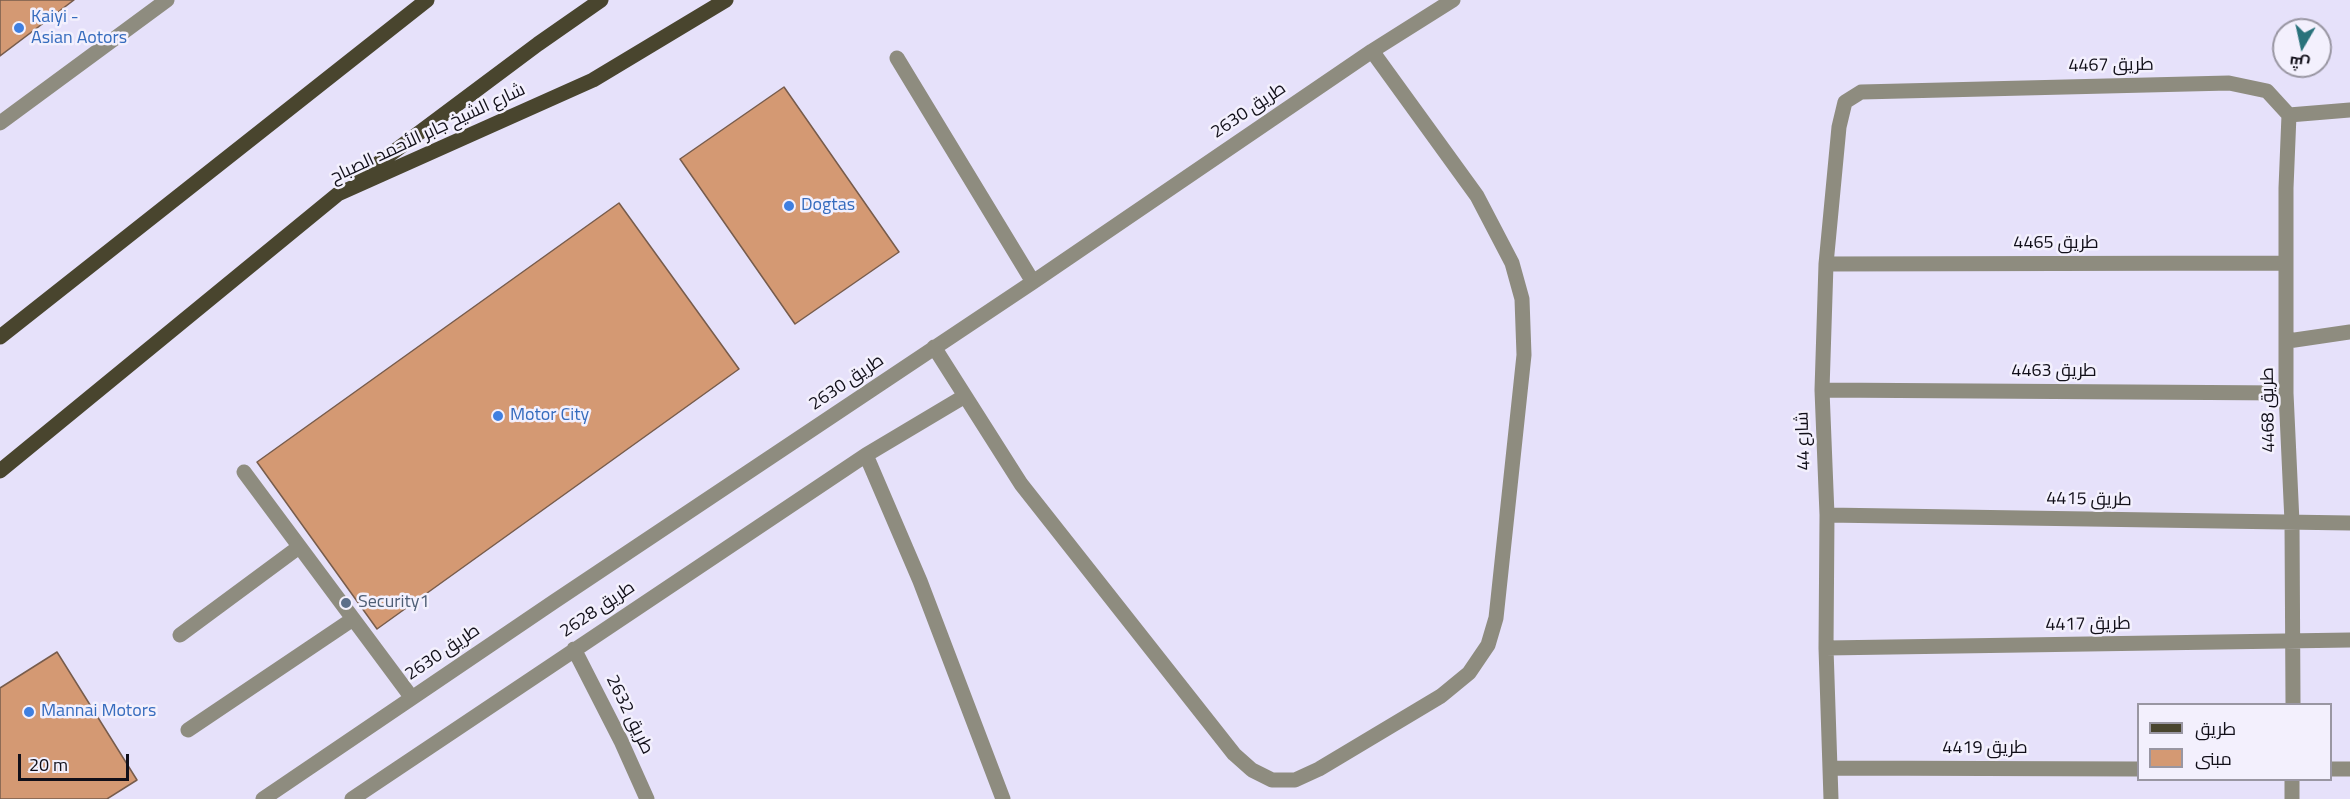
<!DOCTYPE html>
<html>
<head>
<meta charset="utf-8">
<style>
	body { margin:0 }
	#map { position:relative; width:2350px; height:799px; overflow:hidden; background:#e6e1fa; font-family:"Titillium Web",Cairo,sans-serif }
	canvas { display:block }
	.legend { position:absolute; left:2137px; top:703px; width:195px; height:78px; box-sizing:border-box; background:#f3f0fd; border:2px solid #9996a2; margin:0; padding:8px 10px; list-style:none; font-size:18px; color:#110f19 }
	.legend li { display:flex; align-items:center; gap:12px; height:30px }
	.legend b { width:30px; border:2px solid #9996a2 }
	.north { position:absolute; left:2272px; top:18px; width:60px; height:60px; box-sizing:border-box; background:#f3f0fd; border:2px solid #9996a2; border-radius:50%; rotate:189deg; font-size:16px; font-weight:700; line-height:24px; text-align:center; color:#110f19 }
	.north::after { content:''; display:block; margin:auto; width:21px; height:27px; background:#29727b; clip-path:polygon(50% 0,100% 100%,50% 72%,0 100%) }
	.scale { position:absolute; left:18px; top:754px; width:111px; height:27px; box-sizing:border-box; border:3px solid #110f19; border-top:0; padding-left:8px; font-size:18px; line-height:21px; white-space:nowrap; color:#110f19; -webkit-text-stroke:4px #f3f0fd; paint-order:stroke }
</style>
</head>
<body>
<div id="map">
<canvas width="2350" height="799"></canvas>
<ul class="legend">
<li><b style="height:8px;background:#49452e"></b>طريق</li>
<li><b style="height:16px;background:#d49973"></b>مبنى</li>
</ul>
<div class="north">ش</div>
<div class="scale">20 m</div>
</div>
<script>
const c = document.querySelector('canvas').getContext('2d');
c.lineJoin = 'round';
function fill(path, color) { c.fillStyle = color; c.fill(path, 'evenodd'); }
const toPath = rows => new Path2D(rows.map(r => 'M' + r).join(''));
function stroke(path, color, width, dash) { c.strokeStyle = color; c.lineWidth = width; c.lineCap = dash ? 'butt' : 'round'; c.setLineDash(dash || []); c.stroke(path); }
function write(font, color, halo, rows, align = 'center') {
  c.font = font + ' "Titillium Web",Cairo,sans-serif'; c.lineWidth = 5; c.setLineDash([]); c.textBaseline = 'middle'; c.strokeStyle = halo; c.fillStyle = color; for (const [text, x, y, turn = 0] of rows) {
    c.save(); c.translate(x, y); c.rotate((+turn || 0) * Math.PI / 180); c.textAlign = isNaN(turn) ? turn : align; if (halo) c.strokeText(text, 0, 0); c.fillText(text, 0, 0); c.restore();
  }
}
const building = toPath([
	[0,0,74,0,0,56,0,0],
	[784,87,899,252,795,324,680,159,784,87],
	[619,203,739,369,377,629,257,462,619,203],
	[57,652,137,780,107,799,0,799,0,688,57,652]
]);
fill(building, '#d49973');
stroke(building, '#775c4c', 1.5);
stroke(toPath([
	[897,58,1033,282],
	[2289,115,2286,188,2286,393,2292,522,2293,704],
	[2289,115,2350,110],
	[0,123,167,0],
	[1826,264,2286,263],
	[2288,341,2350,332],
	[934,347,1021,484,1234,754,1252,770,1272,780,1295,780,1319,769,1441,696,1469,673,1488,645,1496,618,1524,355,1522,299,1512,263,1477,196,1372,51],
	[1822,390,2286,393],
	[866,455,920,581,1003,799],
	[244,472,412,698],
	[1827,515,2350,523],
	[180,635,299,547],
	[1826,648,2350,640],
	[574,649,621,741,647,799],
	[188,730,353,619],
	[1831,768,2138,769],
	[2330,769,2350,769],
	[2292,780,2292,799],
	[263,799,555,601,1033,282,1372,51,1453,0],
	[352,799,866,455,965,396],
	[1831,799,1826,648,1827,515,1822,390,1826,264,1839,127,1845,102,1861,92,2229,83,2267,91,2289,115]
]), '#8e8c7f', 15);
stroke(toPath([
	[360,177,538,44,601,0],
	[0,337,427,0],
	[0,471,338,194,593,80,726,0]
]), '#49452e', 15);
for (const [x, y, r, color] of [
	[19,28,6,"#3f7fe0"],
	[789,206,6,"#3f7fe0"],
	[498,416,6,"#3f7fe0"],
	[346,603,6,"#5c6f8a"],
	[29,712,6,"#3f7fe0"]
]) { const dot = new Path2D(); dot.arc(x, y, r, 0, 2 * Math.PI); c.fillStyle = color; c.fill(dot); stroke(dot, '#f3f0fd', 2); }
write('18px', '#366cbe', '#f3f0fd', [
	["Kaiyi -",31,18],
	["Asian Aotors",31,39],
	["Dogtas",801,206],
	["Motor City",510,416],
	["Mannai Motors",41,712]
], 'left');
write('18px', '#110f19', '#f3f0fd', [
	["طريق 4467",2111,66,-1],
	["طريق 2630",1249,111,-34],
	["شارع الشيخ جابر الأحمد الصباح",428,134,-25],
	["طريق 4465",2056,244],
	["طريق 4463",2054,372],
	["طريق 2630",847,383,-34],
	["طريق 4468",2269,410,-91],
	["شارع 44",1804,441,-92],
	["طريق 4415",2089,500,1],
	["طريق 2628",598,610,-34],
	["طريق 4417",2088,625,-1],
	["طريق 2630",443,653,-34],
	["طريق 2632",629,715,64],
	["طريق 4419",1985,749]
]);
write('18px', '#4e5e75', '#f3f0fd', [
	["Security1",358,603]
], 'left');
</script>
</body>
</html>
